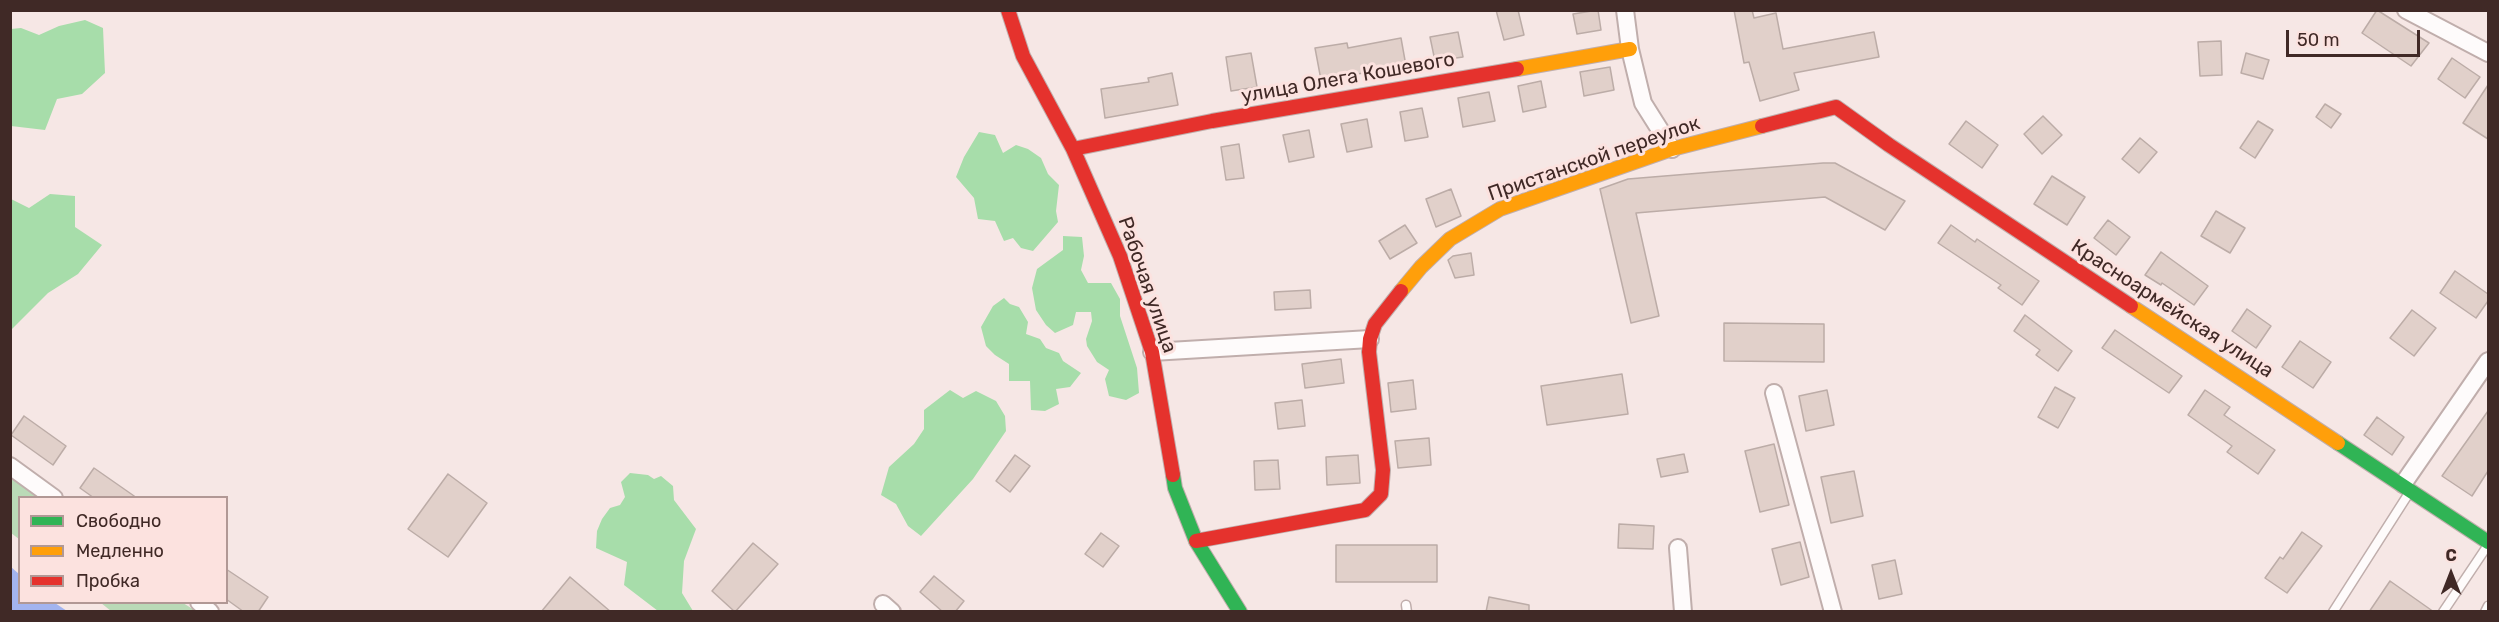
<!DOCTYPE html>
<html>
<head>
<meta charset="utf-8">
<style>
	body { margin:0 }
	#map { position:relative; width:2499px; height:622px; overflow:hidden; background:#f6e7e5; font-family:Rubik,sans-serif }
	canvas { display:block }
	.frame { position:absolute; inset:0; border:12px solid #402926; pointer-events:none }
	.legend { position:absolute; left:18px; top:496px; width:210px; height:108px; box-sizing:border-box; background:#fce2df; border:2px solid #b19895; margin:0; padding:8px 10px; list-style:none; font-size:18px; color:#402926 }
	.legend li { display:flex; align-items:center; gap:12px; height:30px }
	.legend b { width:30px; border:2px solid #b19895 }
	.north { position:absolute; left:2421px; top:544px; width:60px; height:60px; -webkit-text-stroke:4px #fce2df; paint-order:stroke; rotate:0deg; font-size:16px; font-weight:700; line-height:24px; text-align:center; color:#402926 }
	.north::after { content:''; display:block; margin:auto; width:21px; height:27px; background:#402926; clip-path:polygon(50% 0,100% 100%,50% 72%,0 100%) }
	.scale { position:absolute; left:2286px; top:30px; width:134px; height:27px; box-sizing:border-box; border:3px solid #402926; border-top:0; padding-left:8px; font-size:18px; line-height:21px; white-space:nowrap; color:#402926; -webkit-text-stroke:4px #fce2df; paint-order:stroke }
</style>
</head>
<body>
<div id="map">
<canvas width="2499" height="622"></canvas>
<div class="frame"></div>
<ul class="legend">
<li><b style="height:8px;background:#30b455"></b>Свободно</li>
<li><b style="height:8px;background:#ff9f0a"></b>Медленно</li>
<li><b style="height:8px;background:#e5322d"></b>Пробка</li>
</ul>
<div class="north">С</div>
<div class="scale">50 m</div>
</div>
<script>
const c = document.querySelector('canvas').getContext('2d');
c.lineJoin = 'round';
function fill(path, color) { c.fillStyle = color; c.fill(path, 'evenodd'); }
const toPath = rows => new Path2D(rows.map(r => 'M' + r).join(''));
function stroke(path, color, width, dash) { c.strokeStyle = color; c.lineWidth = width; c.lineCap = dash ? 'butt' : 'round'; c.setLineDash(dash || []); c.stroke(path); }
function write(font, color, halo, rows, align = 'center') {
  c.font = font + ' Rubik,sans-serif'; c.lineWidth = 6; c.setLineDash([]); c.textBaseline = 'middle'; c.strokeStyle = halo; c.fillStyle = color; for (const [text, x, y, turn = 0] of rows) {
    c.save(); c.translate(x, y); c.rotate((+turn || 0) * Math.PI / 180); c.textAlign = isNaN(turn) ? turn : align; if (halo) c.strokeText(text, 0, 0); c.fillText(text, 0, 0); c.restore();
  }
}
fill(toPath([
	[11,475,41,497,20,498,19,539,11,533],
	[101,603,183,603,196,611,111,611]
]), '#badab7');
fill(toPath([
	[85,20,103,28,105,73,82,94,57,99,45,130,11,126,11,29,21,28,39,35,59,26],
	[979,132,995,135,1003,153,1016,145,1028,149,1041,158,1048,174,1059,185,1056,211,1058,222,1033,251,1021,248,1013,238,1004,241,995,221,978,219,974,198,956,177,964,157],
	[50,194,75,196,75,227,102,245,78,274,48,293,11,330,11,199,29,208],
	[1063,236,1082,237,1084,256,1081,270,1088,283,1111,283,1120,299,1120,316,1137,368,1139,393,1126,400,1109,396,1105,379,1109,370,1097,362,1087,346,1086,339,1092,321,1091,312,1076,312,1073,325,1055,333,1046,325,1036,310,1032,288,1037,269,1063,250],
	[1004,298,1010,304,1019,307,1028,322,1026,334,1040,339,1046,348,1059,353,1063,361,1081,373,1070,387,1056,389,1059,404,1045,411,1031,410,1030,381,1009,381,1009,364,995,355,986,346,981,327,993,306],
	[950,390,963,398,976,391,996,401,1005,416,1006,431,973,479,921,536,908,526,896,504,881,495,889,467,914,444,924,429,924,410],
	[630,473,648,475,654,479,661,476,673,486,674,500,696,529,684,561,682,593,693,611,658,611,624,585,627,562,596,548,597,531,602,519,610,508,620,505,625,497,621,482]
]), '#a7ddaa');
fill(toPath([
	[11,567,19,574,20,602,55,603,67,611,11,611]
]), '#a3b4ef');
const building = toPath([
	[1496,10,1518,10,1524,35,1504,40,1496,10],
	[1598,10,1601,30,1577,34,1573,14,1598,10],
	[1734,10,1752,10,1754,18,1776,13,1783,49,1874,32,1879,57,1794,73,1799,90,1760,101,1749,62,1744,63,1734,10],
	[2377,10,2429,43,2411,66,2362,33,2377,10],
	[1458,32,1463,57,1435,61,1430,37,1458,32],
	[1401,38,1406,66,1321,80,1315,48,1347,43,1348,48,1401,38],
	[2221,41,2222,75,2200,76,2198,42,2221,41],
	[1251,53,1257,87,1231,91,1226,57,1251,53],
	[2246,53,2269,60,2263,79,2241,73,2246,53],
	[2452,58,2480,77,2465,98,2438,79,2452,58],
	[1610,67,1614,90,1584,96,1580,72,1610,67],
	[1172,73,1178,105,1105,118,1101,89,1149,82,1148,78,1172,73],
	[1541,81,1546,107,1523,112,1518,86,1541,81],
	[2488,85,2488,139,2463,123,2488,85],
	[1489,92,1495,121,1463,127,1458,98,1489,92],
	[2325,104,2341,114,2331,128,2316,117,2325,104],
	[1422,108,1428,137,1405,141,1400,112,1422,108],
	[2043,116,2062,135,2042,154,2024,134,2043,116],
	[1367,119,1372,147,1347,152,1341,124,1367,119],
	[1966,121,1998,145,1982,168,1949,144,1966,121],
	[2258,121,2273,130,2255,158,2240,148,2258,121],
	[1309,130,1314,157,1289,162,1283,135,1309,130],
	[2140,138,2157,152,2139,173,2122,159,2140,138],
	[1239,144,1244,178,1226,180,1221,147,1239,144],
	[1823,163,1835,163,1905,201,1885,230,1825,197,1636,213,1659,316,1631,323,1600,189,1628,179,1823,163],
	[2052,176,2085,197,2067,225,2034,204,2052,176],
	[1451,189,1461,216,1436,227,1426,199,1451,189],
	[2216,211,2245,228,2230,253,2201,236,2216,211],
	[2108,220,2130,237,2116,255,2094,238,2108,220],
	[1405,225,1417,243,1390,259,1379,241,1405,225],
	[1951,225,1975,242,1977,239,2039,281,2022,305,1998,288,2001,285,1938,243,1951,225],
	[2161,252,2208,286,2194,305,2162,283,2161,285,2145,275,2161,252],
	[1471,253,1474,275,1455,278,1448,260,1453,256,1471,253],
	[2455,271,2488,294,2488,301,2476,318,2440,293,2455,271],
	[1310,290,1311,308,1275,310,1274,292,1310,290],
	[2247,309,2271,326,2256,348,2232,331,2247,309],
	[2412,310,2436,328,2414,356,2390,338,2412,310],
	[2025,315,2072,351,2058,371,2036,355,2040,350,2014,331,2025,315],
	[1724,323,1824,324,1824,362,1724,361,1724,323],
	[2115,330,2182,376,2169,393,2102,348,2115,330],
	[2300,341,2331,362,2313,388,2282,367,2300,341],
	[1341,359,1344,383,1305,388,1302,364,1341,359],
	[1622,374,1628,414,1547,425,1541,386,1622,374],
	[1413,380,1416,409,1391,412,1388,383,1413,380],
	[2055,387,2075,398,2058,428,2038,417,2055,387],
	[1827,390,1834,425,1806,431,1799,396,1827,390],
	[2205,390,2230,407,2224,415,2275,450,2258,474,2227,452,2232,446,2188,415,2205,390],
	[1302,400,1305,426,1278,429,1275,403,1302,400],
	[2488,411,2488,471,2472,496,2442,476,2488,411],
	[24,416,66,446,53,465,11,435,24,416],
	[2377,417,2404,437,2392,455,2364,435,2377,417],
	[1429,438,1431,465,1398,468,1395,441,1429,438],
	[1774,444,1789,505,1760,512,1745,451,1774,444],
	[1684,454,1688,472,1661,477,1657,459,1684,454],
	[1015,455,1030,466,1010,492,996,481,1015,455],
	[1358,455,1360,483,1327,485,1326,457,1358,455],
	[1278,460,1280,489,1255,490,1254,461,1278,460],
	[94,468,137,498,94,498,80,488,94,468],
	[1854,471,1863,516,1831,523,1821,477,1854,471],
	[448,474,487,503,448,557,408,529,448,474],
	[1619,524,1654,526,1653,549,1618,548,1619,524],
	[2302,532,2322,546,2287,593,2265,578,2280,557,2283,559,2302,532],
	[1101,533,1119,546,1103,567,1085,554,1101,533],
	[1800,542,1809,577,1781,585,1772,549,1800,542],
	[753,543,778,564,735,612,712,591,753,543],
	[1336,545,1437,545,1437,582,1336,582,1336,545],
	[1895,560,1902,594,1879,599,1872,565,1895,560],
	[226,569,268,597,258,612,244,612,226,599,226,569],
	[934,576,964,601,955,612,943,612,920,592,934,576],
	[570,577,611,612,541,612,570,577],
	[2390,581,2434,612,2369,612,2390,581],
	[1489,597,1529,605,1529,612,1486,612,1489,597]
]);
fill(building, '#e1d0ca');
stroke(building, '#bcaca7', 1.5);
const lane = toPath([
	[1406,605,1407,612],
	[2333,612,2409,493],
	[2443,612,2488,545],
	[2485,612,2488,606]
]);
const street = toPath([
	[1625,10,1630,49,1643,103,1672,149],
	[2406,10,2488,53],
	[1152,352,1370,339],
	[1774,393,1833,612],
	[10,466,54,498],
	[2403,484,2488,361],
	[1678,548,1683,612],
	[199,602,210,612],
	[883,604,892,612]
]);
const fast = toPath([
	[2338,443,2488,542],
	[1173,475,1175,488,1196,541,1240,612]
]);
const slow = toPath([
	[1517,69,1630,49],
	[1401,291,1421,267,1450,239,1500,209,1672,149,1762,126],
	[2131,306,2338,443]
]);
const jam = toPath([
	[1008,10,1023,56,1073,149,1120,256,1152,352,1173,475],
	[1762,126,1836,107,1889,145,2131,306],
	[1073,149,1212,121,1517,69],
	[1196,541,1365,510,1381,494,1383,470,1369,352,1370,339,1375,324,1401,291]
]);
stroke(lane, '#c0aeac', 11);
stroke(street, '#c0aeac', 20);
stroke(fast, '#c0aeac', 16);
stroke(slow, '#c0aeac', 16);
stroke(jam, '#c0aeac', 16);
stroke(lane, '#fefbfb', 8);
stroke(street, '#fefbfb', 16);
stroke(fast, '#30b455', 14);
stroke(slow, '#ff9f0a', 14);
stroke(jam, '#e5322d', 14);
write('20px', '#402926', '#fce2df', [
	["улица Олега Кошевого",1348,78,-10],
	["Пристанской переулок",1594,159,-19],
	["Рабочая улица",1147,285,71],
	["Красноармейская улица",2172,309,33]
]);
</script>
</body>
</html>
